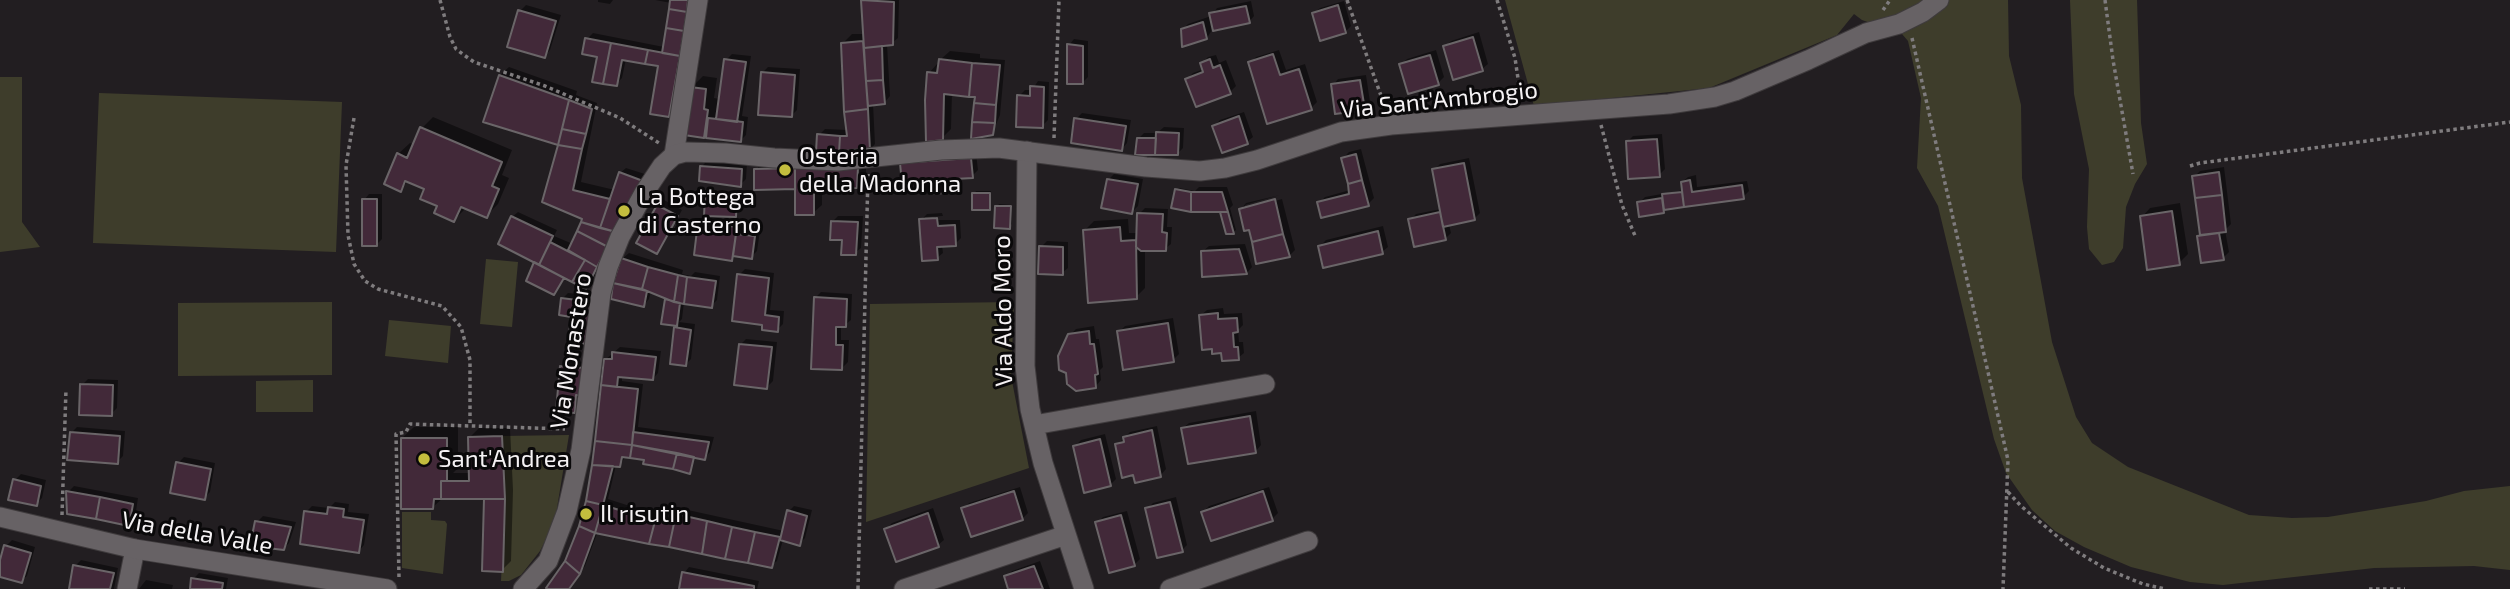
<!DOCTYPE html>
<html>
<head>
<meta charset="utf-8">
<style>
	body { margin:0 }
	canvas { display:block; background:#221e21 }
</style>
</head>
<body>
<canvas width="2510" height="589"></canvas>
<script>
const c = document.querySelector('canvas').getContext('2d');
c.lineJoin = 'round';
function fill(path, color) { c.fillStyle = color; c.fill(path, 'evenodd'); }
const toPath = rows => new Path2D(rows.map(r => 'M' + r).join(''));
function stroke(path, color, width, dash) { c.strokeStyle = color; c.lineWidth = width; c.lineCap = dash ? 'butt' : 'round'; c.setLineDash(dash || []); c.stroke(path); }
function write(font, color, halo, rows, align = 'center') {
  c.font = font + ' "Exo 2",sans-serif'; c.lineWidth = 6; c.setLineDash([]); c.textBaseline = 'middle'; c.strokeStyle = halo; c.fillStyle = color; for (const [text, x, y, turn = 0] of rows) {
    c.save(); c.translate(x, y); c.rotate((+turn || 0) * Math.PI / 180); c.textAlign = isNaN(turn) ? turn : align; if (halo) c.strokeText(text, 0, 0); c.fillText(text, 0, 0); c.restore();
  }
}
fill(toPath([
	[1505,0,2008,0,2009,56,2021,105,2022,178,2044,298,2052,342,2076,417,2092,443,2128,467,2249,515,2292,518,2328,517,2426,501,2464,491,2510,486,2510,570,2474,566,2374,568,2223,585,2190,582,2131,567,2084,547,2055,531,2032,510,2006,473,1994,439,1938,206,1917,168,1921,98,1908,41,1902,34,1862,20,1854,14,1837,35,1709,88,1534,106],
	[2070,0,2137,0,2141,123,2147,164,2135,184,2126,207,2123,248,2114,262,2102,265,2089,249,2087,227,2089,169,2074,94],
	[0,77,22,77,22,222,40,247,0,252],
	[99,93,342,102,336,252,93,243],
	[486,259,518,262,512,327,480,324],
	[332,302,332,375,178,376,178,303],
	[1014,302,1011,376,1029,468,866,522,870,304],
	[389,320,451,326,448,363,385,356],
	[313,380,313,412,256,412,256,381],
	[569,435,556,514,549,533,540,551,521,575,509,581,501,581,505,500,502,436],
	[402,512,431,512,431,520,445,521,447,524,443,574,402,568]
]), '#3e3d2b');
fill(toPath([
	[598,0,613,0,610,4,598,2],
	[655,0,692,0,675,109,669,115,660,65,626,59,622,78,616,84,587,39,593,33,664,47,671,3],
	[863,0,899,0,898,38,892,43,887,44,890,96,885,102,873,103,875,144,870,150,819,135,825,129,848,130,843,43,852,34,865,34],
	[1251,1,1254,16,1249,22,1212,30,1207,38,1182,30,1188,24,1211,16,1217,8],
	[1344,1,1351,26,1346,31,1314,13,1320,8],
	[526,5,561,15,550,50,544,56,520,11],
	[1479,32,1488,64,1482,69,1445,47,1451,41],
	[1074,39,1088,41,1088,77,1082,83,1069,45],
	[1279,50,1286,70,1305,64,1317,102,1311,108,1250,63,1256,57],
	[1436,50,1444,77,1438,83,1401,65,1407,59],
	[950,51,980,54,980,58,1005,60,1000,115,992,134,976,95,952,93,951,129,942,138,929,73,937,64,940,64,941,59],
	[732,54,751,56,742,116,748,117,746,135,740,141,709,131,704,136,692,87,703,76,717,78,714,98,720,99,726,60],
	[1216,55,1219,63,1226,60,1236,86,1230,92,1197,105,1187,79,1193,73,1204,69,1202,63,1208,57],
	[509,67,577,91,576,95,597,103,581,182,615,190,620,173,626,168,648,175,592,281,586,286,566,277,554,293,512,217,518,212,557,230,554,236,573,244,584,218,544,201,560,143,485,120,500,75],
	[768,67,800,69,797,110,791,116,762,73],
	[1366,75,1370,102,1364,108,1333,85,1338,79],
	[1038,81,1049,82,1048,120,1042,126,1019,96,1025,90,1032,90],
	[1244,112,1253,137,1247,142,1214,126,1220,120],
	[1082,113,1131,120,1127,143,1122,149,1076,119],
	[433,117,512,150,502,175,509,178,498,204,486,216,466,208,454,220,427,188,409,180,400,190,398,154,410,143,415,145,422,128],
	[1164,127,1184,128,1183,148,1177,154,1138,139,1144,133,1157,133],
	[1662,134,1665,169,1659,175,1628,141,1633,136],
	[1361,149,1374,198,1368,204,1319,203,1325,197,1350,190,1343,158,1349,152],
	[976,153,978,170,972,176,959,177,960,185,954,190,902,164],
	[1469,158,1480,213,1474,219,1449,224,1451,233,1445,239,1410,220,1416,214,1441,209,1434,170,1440,164],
	[866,159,866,177,857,186,822,187,822,205,813,213,797,184,756,170,761,164],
	[707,161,747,163,746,179,740,185,701,167],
	[2224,167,2231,224,2225,230,2229,252,2223,258,2202,261,2194,177,2200,171],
	[1114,174,1143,179,1138,206,1132,212,1108,180],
	[1696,175,1697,187,1747,181,1749,191,1743,197,1668,207,1663,211,1639,203,1645,197,1684,190,1682,182,1688,177],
	[1199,187,1227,187,1233,205,1230,208,1236,230,1233,232,1225,210,1176,190,1179,188,1195,191],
	[712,191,742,192,741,210,735,215,707,197],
	[976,191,991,191,991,206,989,208,974,194],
	[369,194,382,194,382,239,376,245,364,200],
	[1280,195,1245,205,1245,209,1282,199,1295,250,1289,256,1250,228,1241,209,1246,203],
	[664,200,682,210,662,247,657,252,658,206],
	[2180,203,2188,254,2179,263,2142,217,2150,208],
	[999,204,1012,205,1012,224,1009,227,997,207],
	[1145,208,1168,209,1167,227,1172,227,1171,244,1165,249,1145,249,1145,288,1136,297,1085,230,1094,221,1128,219,1129,233,1138,233,1139,214],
	[942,213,943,216,925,217,925,220,960,220,961,238,955,244,942,245,943,253,937,258,921,220,927,214],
	[707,216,741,222,741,228,760,231,757,251,751,257,736,254,731,259,700,222],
	[838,216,863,216,861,248,855,253,832,222],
	[1383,226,1388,247,1382,252,1320,246,1326,240],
	[1047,241,1068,242,1068,268,1062,273,1041,247],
	[1245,244,1252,267,1247,273,1203,276,1203,251,1209,246],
	[629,253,683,270,682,274,691,276,695,272,720,276,717,300,711,306,684,302,682,319,679,322,695,324,691,359,685,365,676,328,679,325,663,322,667,298,651,291,649,299,644,305,613,297,623,258],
	[745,269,774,273,770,310,784,311,783,324,777,330,764,328,739,275],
	[821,292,852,294,851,320,845,325,841,325,841,340,849,340,848,362,842,368,815,298],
	[568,293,598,296,573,315,562,299],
	[1223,308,1224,314,1242,313,1243,325,1238,330,1239,342,1243,342,1244,353,1238,358,1213,347,1201,315,1207,310],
	[1173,318,1179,354,1173,360,1119,332,1125,326],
	[1094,326,1096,339,1099,339,1103,367,1100,370,1101,380,1096,386,1070,335,1076,329],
	[746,339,777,342,773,381,767,387,740,345],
	[620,347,661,351,658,373,653,379,622,375,622,381,643,384,638,427,714,437,710,452,705,458,695,456,690,472,646,459,626,456,620,465,616,465,608,499,658,515,665,505,784,531,789,511,794,506,812,510,805,538,799,544,783,540,777,561,771,566,598,531,585,566,568,589,550,589,569,559,581,527,594,465,606,359],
	[568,361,589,362,580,405,574,411,562,366],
	[88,379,118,380,117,408,111,414,82,385],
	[1256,411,1261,445,1256,451,1183,428,1189,423],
	[1157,426,1166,469,1161,475,1134,473,1117,445,1130,432],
	[77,427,125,431,123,456,117,462,71,433],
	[414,427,458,427,458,468,453,473,470,473,470,437,479,428,510,428,513,490,511,561,502,570,485,498,443,498,433,507,402,438],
	[1105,434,1116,479,1110,485,1075,446,1081,440],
	[184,457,215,463,210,492,204,498,178,463],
	[21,474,46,480,42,498,36,504,15,480],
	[74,486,138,498,135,518,129,524,68,492],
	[1020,487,1028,513,1022,519,963,509,969,503],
	[1269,487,1278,513,1272,519,1203,512,1209,506],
	[1176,497,1187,545,1182,550,1147,509,1153,503],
	[335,502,349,504,348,512,369,514,364,545,359,551,306,512,312,506,329,508],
	[933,508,944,540,938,545,886,529,892,523],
	[1127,511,1140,559,1134,565,1097,523,1103,517],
	[263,516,296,522,289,543,283,549,257,522],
	[12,540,35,547,27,576,21,581,0,575,6,546],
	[81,560,118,568,114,589,70,589,75,566],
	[1040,561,1050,589,1010,589,1006,577,1012,571],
	[689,567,759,581,757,589,680,589,684,573],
	[199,573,228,578,226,589,191,589,193,579],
	[146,580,173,585,172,589,139,589]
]), '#0007');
const building = toPath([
	[670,0,688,0,687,12,669,9,670,0],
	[861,0,894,2,893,45,864,48,861,0],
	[1338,5,1346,33,1320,41,1312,13,1338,5],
	[1246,6,1250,23,1213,31,1209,13,1246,6],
	[669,9,687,12,684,31,666,28,669,9],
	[518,10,556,21,545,58,507,47,518,10],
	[1203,22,1207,39,1182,47,1181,29,1203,22],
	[666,28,684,31,680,56,662,53,666,28],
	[1473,37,1483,71,1453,80,1443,46,1473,37],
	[585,38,611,43,603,84,592,82,597,57,582,54,585,38],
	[863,41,868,109,844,112,841,43,863,41],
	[611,43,648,50,645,64,622,60,617,86,603,84,611,43],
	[1067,44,1083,46,1083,84,1067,84,1067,44],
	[882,46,883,80,866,81,864,48,882,46],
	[648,50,680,56,669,117,650,114,658,66,645,64,648,50],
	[1273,54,1280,75,1299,69,1312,110,1267,124,1248,62,1273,54],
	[1430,55,1439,85,1408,94,1399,64,1430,55],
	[724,59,746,62,737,122,716,119,724,59],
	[939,59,972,63,969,97,944,94,943,140,926,142,925,100,927,72,937,73,939,59],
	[1210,59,1213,68,1220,65,1231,94,1196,107,1185,79,1203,72,1200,63,1210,59],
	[972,63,1000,65,996,105,974,103,975,97,969,97,972,63],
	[761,72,795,75,792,117,758,115,761,72],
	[499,75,569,100,558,145,483,122,499,75],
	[883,80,885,104,868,106,866,81,883,80],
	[1360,80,1365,110,1335,114,1331,84,1360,80],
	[1030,86,1044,87,1043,128,1016,127,1017,95,1030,96,1030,86],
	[690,87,706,89,704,109,708,110,704,138,684,135,690,87],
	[569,100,592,109,586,134,562,129,569,100],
	[974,103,996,105,995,123,972,122,974,103],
	[868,109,870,151,839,153,840,136,847,136,844,112,868,109],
	[1239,116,1248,144,1222,153,1212,126,1239,116],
	[708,118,743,122,741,142,706,138,708,118],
	[1074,118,1126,126,1122,151,1071,143,1074,118],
	[972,122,995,123,993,135,971,139,972,122],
	[420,127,502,162,492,186,499,189,487,218,461,207,454,222,434,213,437,206,420,199,424,189,405,181,401,192,384,184,397,153,407,158,420,127],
	[562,129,586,134,582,149,558,145,562,129],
	[1156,132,1179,133,1178,155,1155,155,1156,132],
	[817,134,840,136,839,153,816,152,817,134],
	[1137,138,1156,138,1155,155,1135,155,1137,138],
	[1657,139,1660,177,1628,179,1626,141,1657,139],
	[558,145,582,149,573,190,610,199,600,228,581,222,582,219,542,202,558,145],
	[1356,154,1362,180,1348,184,1341,158,1356,154],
	[971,158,973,178,954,179,955,192,933,194,932,182,902,184,900,163,971,158],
	[1464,163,1475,220,1443,227,1432,169,1464,163],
	[700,166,742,169,741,187,699,181,700,166],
	[858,167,857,188,814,189,814,215,795,215,795,168,858,167],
	[795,168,795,189,754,190,754,169,795,168],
	[619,172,643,181,616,232,600,228,619,172],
	[2219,172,2222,195,2195,198,2192,176,2219,172],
	[1107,179,1138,184,1132,214,1101,208,1107,179],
	[1362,180,1369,206,1321,218,1317,202,1349,194,1348,184,1362,180],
	[1690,180,1692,192,1742,185,1744,199,1684,207,1681,182,1690,180],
	[1175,189,1191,192,1191,212,1171,208,1175,189],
	[1191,192,1222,192,1228,212,1191,212,1191,192],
	[1682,192,1684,207,1664,210,1662,194,1682,192],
	[972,193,990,193,990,210,972,210,972,193],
	[2222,195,2226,232,2200,235,2195,198,2222,195],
	[705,196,737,197,736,217,704,216,705,196],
	[1662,198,1664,213,1639,217,1637,202,1662,198],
	[362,199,377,199,377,246,362,246,362,199],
	[1275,199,1283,234,1252,242,1249,230,1244,231,1239,209,1275,199],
	[657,205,678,216,657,254,636,243,657,205],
	[995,206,1011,206,1010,229,994,228,995,206],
	[2172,211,2180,265,2147,270,2140,216,2172,211],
	[1220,212,1228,212,1234,234,1226,234,1220,212],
	[1440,212,1446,240,1414,247,1408,219,1440,212],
	[1137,213,1163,214,1162,232,1167,233,1166,251,1141,251,1136,247,1137,213],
	[511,216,553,236,539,265,498,244,511,216],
	[937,218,938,226,955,225,956,246,937,247,938,260,922,261,919,219,937,218],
	[831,221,858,222,856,255,841,255,842,240,830,240,831,221],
	[581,222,616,232,608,247,577,231,581,222],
	[698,222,737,227,732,261,694,255,698,222],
	[1120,227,1121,241,1136,240,1137,299,1088,303,1083,230,1120,227],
	[577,231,608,247,597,267,568,250,577,231],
	[1378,231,1383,254,1323,268,1318,246,1378,231],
	[2219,233,2224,260,2201,263,2197,236,2219,233],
	[736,234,755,236,752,259,733,256,736,234],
	[1283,234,1290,257,1256,264,1252,242,1283,234],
	[550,242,585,260,572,282,539,265,550,242],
	[1039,246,1063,247,1063,275,1038,274,1039,246],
	[1239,249,1247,274,1202,277,1201,251,1239,249],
	[621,258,648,267,642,289,613,283,621,258],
	[585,260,597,267,586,289,572,282,585,260],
	[534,262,564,278,554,295,526,281,534,262],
	[648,267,678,275,674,302,642,289,648,267],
	[737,274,769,278,765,315,779,317,778,332,762,330,762,325,732,321,737,274],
	[678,275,687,277,684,304,674,302,678,275],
	[687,277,716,281,712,308,684,304,687,277],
	[613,283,647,291,644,307,611,299,613,283],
	[814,297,847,299,846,327,836,327,836,345,843,345,842,370,811,369,814,297],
	[561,298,593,302,588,344,568,342,571,317,559,315,561,298],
	[665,299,680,303,677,326,661,324,665,299],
	[1218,313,1218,319,1237,318,1238,332,1233,333,1234,347,1238,347,1239,360,1222,361,1221,353,1212,354,1212,349,1202,350,1199,315,1218,313],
	[1168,323,1174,362,1123,370,1117,331,1168,323],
	[674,327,691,330,686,366,670,364,674,327],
	[1089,331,1090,344,1094,344,1098,374,1095,375,1096,388,1076,391,1067,384,1066,373,1059,370,1058,356,1068,334,1089,331],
	[739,344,772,347,767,389,734,385,739,344],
	[612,352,656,357,653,380,618,377,617,387,601,385,604,359,612,359,612,352],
	[560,366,584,368,581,396,576,395,575,413,556,411,560,366],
	[80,384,113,385,112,416,79,415,80,384],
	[601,385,638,389,632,445,595,441,601,385],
	[1250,416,1256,453,1188,464,1181,428,1250,416],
	[1152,430,1161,477,1135,483,1133,475,1122,478,1115,444,1124,442,1123,437,1152,430],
	[70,432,120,436,118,464,67,460,70,432],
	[633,432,709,442,705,460,632,445,633,432],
	[502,436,505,499,441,499,441,481,469,481,468,437,502,436],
	[401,438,447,438,447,481,441,481,441,499,434,499,433,509,401,509,401,438],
	[1100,439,1111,486,1084,493,1073,446,1100,439],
	[595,441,632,445,630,458,622,457,620,467,592,465,595,441],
	[632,445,677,453,673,469,643,464,644,460,630,458,632,445],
	[677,453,694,457,690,474,673,469,677,453],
	[176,462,211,469,205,500,170,493,176,462],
	[592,465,613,466,603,505,586,501,592,465],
	[13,479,41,486,37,506,8,500,13,479],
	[66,491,100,497,96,519,67,514,66,491],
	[1014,491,1023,520,971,537,961,508,1014,491],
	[1263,491,1273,521,1211,541,1201,512,1263,491],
	[100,497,133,504,129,526,96,519,100,497],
	[484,499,505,499,503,572,482,571,484,499],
	[586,501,603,505,595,533,579,526,586,501],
	[1170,502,1183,552,1157,558,1145,508,1170,502],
	[603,505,655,521,649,544,595,533,603,505],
	[328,507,344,509,343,517,364,520,359,553,300,544,304,511,327,514,328,507],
	[658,510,676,514,669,547,649,544,658,510],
	[787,510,807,516,800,546,780,540,787,510],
	[928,513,939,547,896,562,884,529,928,513],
	[676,514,707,521,702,554,669,547,676,514],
	[1121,515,1135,566,1109,573,1095,522,1121,515],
	[255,521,291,527,284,550,250,546,255,521],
	[707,521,732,527,725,559,702,554,707,521],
	[579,526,595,533,580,574,565,561,579,526],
	[732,527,755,532,748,563,725,559,732,527],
	[755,532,780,537,772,568,748,563,755,532],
	[4,545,31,553,22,583,0,577,0,560,4,545],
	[565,561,580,574,569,589,548,589,546,588,565,561],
	[73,565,114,573,110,589,69,589,73,565],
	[1034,566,1043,589,1008,589,1004,576,1034,566],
	[682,572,754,586,754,589,679,589,682,572],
	[191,578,223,583,222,589,190,589,191,578]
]);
fill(building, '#422939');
stroke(building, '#6a6568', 2);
const minor = toPath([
	[1027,151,1025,366,1030,409,1043,463,1084,589],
	[674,155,698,0],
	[1034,425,1265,384],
	[127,589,135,549],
	[904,589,1066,535],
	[1170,589,1308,541]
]);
const tertiary = toPath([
	[0,517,135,549,387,589],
	[523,589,548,561,567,511,581,450,601,293,608,267,620,237,644,193,662,166,674,155,685,152,725,153,774,158,838,161,941,150,999,148,1146,167,1200,171,1225,168,1257,160,1341,132,1391,125,1669,104,1715,97,1735,91,1808,60,1866,33,1899,24,1923,12,1939,0]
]);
stroke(minor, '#3f3b3d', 21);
stroke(tertiary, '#3f3b3d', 21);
stroke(toPath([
	[440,0,450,37,456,49,464,55,474,62,545,86,620,118,659,143],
	[1347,0,1385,107],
	[1497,0,1515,58,1521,99],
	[2105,0,2113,60,2133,174],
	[1883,10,1890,0],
	[1912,38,2008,460,2003,589],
	[354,118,346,165,348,235,354,264,365,281,378,289,442,306,461,327,470,360,470,426],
	[1601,125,1622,205,1636,238],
	[1054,138,1059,0],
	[2190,166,2200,163,2510,122],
	[2008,492,2021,506,2071,548,2104,568,2143,584,2165,589],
	[62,515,66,389],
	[399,577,396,434,406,432,410,424,565,429],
	[858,589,868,174],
	[2369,589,2405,589]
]), '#7f7c7e', 3.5, [3.5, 3.5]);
stroke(minor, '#676265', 19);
stroke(tertiary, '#676265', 19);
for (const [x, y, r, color] of [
	[785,170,7,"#c3bd3e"],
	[624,211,7,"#c3bd3e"],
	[424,459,7,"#c3bd3e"],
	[586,514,7,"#c3bd3e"]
]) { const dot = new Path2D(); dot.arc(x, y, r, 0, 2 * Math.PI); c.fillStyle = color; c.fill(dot); stroke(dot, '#0a090a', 2.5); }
write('24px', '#f5f2f4', '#0a090a', [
	["Via Sant'Ambrogio",1439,100,-6],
	["Via Aldo Moro",1003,311,-91],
	["Via Monastero",571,351,-81],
	["Via della Valle",197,533,10]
]);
write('24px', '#f5f2f4', '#0a090a', [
	["Osteria",799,156],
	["della Madonna",799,184],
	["La Bottega",638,197],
	["di Casterno",638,225],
	["Sant'Andrea",438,459],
	["Il risutin",600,514]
], 'left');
</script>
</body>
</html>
